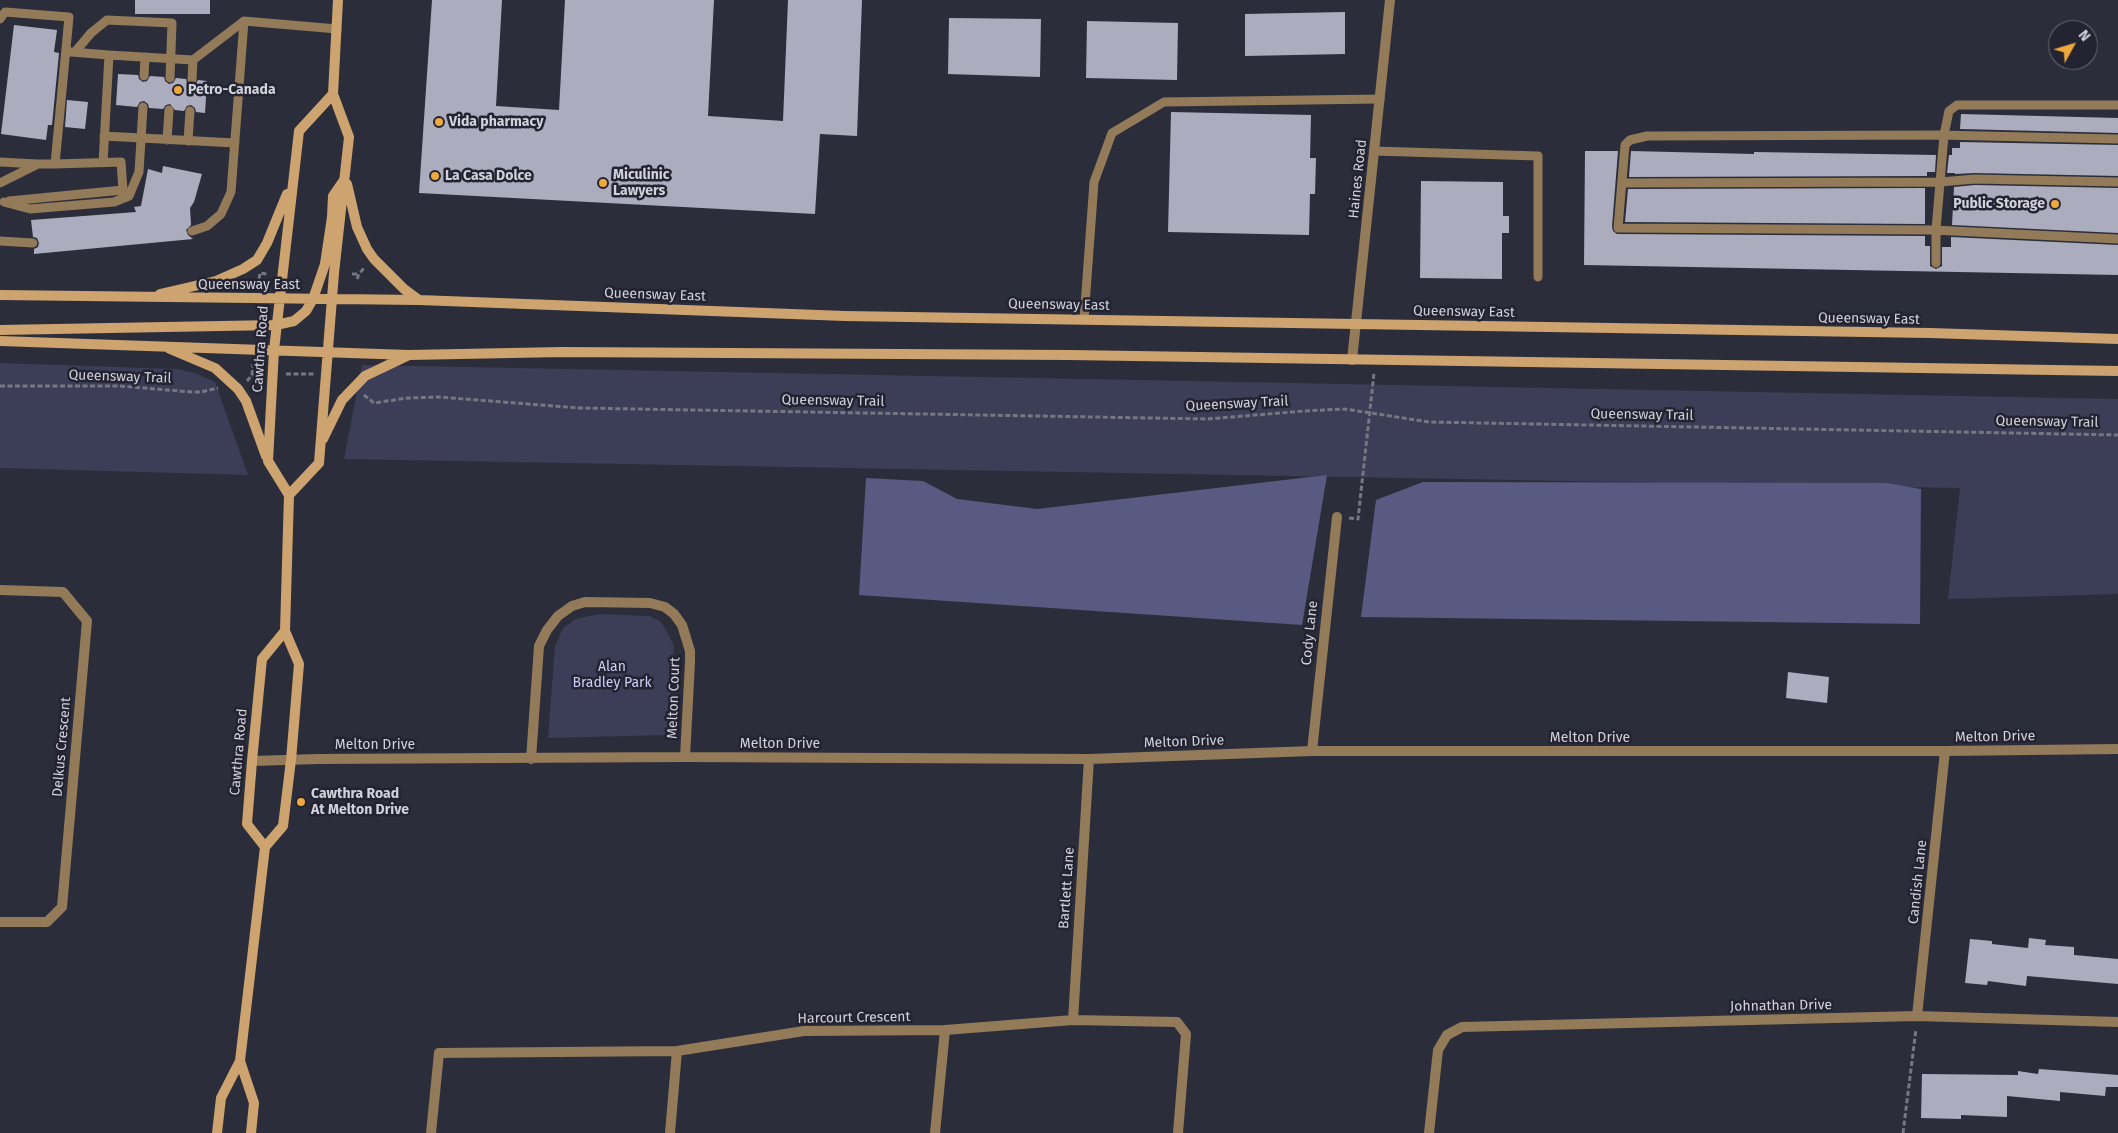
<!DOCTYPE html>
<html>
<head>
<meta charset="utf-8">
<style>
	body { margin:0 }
	#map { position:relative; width:2118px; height:1133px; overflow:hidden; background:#2c2d3b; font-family:"Fira Sans",sans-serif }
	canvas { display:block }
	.north { position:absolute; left:2048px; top:20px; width:50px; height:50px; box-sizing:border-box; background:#232331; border:1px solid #696975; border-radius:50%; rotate:51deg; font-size:14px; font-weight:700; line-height:20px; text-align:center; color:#d1d2db }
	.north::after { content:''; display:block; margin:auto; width:18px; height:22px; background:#eea83c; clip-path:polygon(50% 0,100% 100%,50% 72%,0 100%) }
</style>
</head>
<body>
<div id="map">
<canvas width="2118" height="1133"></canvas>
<div class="north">N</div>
</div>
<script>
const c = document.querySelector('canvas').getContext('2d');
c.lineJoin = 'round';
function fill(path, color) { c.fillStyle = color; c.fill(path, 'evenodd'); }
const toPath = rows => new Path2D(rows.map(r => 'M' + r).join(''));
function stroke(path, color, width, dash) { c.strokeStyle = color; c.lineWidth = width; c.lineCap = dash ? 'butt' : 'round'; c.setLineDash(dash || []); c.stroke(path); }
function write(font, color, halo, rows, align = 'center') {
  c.font = font + ' "Fira Sans",sans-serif'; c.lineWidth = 5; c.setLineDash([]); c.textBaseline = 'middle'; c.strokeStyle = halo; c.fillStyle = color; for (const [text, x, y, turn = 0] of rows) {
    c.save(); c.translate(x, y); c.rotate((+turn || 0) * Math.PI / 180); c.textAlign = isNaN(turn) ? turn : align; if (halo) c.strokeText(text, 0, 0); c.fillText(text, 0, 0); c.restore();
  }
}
fill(toPath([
	[0,363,177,369,195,373,215,382,248,475,0,468],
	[362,365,2118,399,2118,594,1948,599,1960,488,344,459],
	[599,614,650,616,661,622,668,634,674,646,668,735,548,738,555,646,563,628,576,619]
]), '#3c3d57');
fill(toPath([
	[1327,475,1302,625,859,595,866,478,923,481,957,499,1037,509],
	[1423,482,1887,483,1921,489,1920,624,1361,617,1376,500]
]), '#585a82');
fill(toPath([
	[135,0,210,0,210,14,135,14],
	[432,0,502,0,496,106,559,110,565,0,714,0,708,116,783,121,788,0,862,0,857,136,820,134,815,214,419,193],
	[1345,12,1345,54,1245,56,1245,14],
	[949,18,1041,19,1040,77,948,74],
	[1087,21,1178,23,1177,80,1086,78],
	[14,25,57,30,54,52,59,53,52,125,48,125,46,140,1,134],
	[118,74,138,75,139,79,143,82,147,81,150,76,164,77,165,81,169,84,173,83,176,78,186,79,187,83,191,86,195,85,198,80,207,81,205,113,196,112,195,108,191,105,187,106,184,111,175,110,170,104,166,105,163,109,149,108,148,104,144,101,140,102,137,107,116,105],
	[67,100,88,102,85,129,65,127],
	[1171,112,1311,115,1310,158,1316,158,1315,194,1310,194,1309,235,1168,232],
	[1961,114,2118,118,2118,133,1960,129],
	[1960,142,2118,145,2118,176,1975,173,1955,174,1955,173,1947,173,1949,155,1952,155,1952,148,1960,148],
	[1585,151,1618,151,1612,227,1613,231,1617,234,1925,236,1925,246,1930,246,1930,266,1936,269,1942,266,1942,247,1951,247,1951,237,2118,245,2118,275,1584,265],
	[1631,151,1754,154,1754,152,1936,155,1935,172,1927,172,1927,176,1629,177],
	[163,166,202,174,194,202,190,208,191,225,186,230,188,235,193,239,34,254,34,249,38,247,39,243,37,238,33,237,31,220,136,212,134,207,141,206,148,169,162,173],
	[1421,181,1503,182,1503,216,1509,216,1509,233,1502,233,1502,279,1420,278],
	[1975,185,2118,188,2118,233,1952,225,1954,187],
	[1925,188,1925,224,1625,222,1628,189],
	[1788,672,1829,677,1827,703,1786,698],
	[2029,938,2046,940,2045,945,2074,947,2074,955,2118,959,2118,984,2027,976,2026,986,1988,981,1987,985,1965,983,1970,939,1992,941,1992,944,2028,948],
	[2039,1069,2118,1075,2118,1087,2106,1087,2105,1096,2060,1092,2060,1101,2007,1096,2007,1117,1961,1115,1961,1119,1921,1118,1922,1074,2018,1075,2018,1071,2038,1074]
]), '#abadbe');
stroke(toPath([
	[352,274,359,274],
	[259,279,260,273,267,274],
	[357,279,359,274,365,267],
	[286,374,315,374],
	[252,375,253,364],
	[247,381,252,375,260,375],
	[0,386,120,386,192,392,201,392,218,388],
	[364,395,374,403,407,398,439,397,579,408,1208,419,1304,411,1345,409,1429,422,2118,435],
	[1349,518,1358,519,1374,373],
	[1903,1133,1916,1029]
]), '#767783', 3, [5, 2.5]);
stroke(toPath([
	[0,19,5,12,69,17,55,164,38,164,0,183],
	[71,52,109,55],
	[75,52,91,33,107,20,172,23,170,78],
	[144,76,145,57],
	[192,80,193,60],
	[104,136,235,143],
	[2118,139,1939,135,1647,136,1630,140,1625,145,1618,228,1933,230,2118,239],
	[167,140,169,110],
	[188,141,190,111],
	[1374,151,1538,156,1538,277],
	[0,162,37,164],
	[103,163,109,55,193,60,244,21],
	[1622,183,1940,182,1975,179,2118,182],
	[9,201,123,190,121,162,55,164],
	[4,202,30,209,114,202,129,196,139,172,143,107],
	[192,231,207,226,221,214,231,192,244,21,337,29],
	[0,241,33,243],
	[1936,263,1936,230,1944,135,1949,111,1957,105,2118,105],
	[1084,319,1094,182,1112,133,1164,102,1380,99]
]), '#937a59', 9);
stroke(toPath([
	[1352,360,1390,0],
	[0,590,63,592,87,621,62,907,47,922,0,922],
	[1312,751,1337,517],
	[531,759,539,646,547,630,558,616,572,606,585,602,650,603,665,607,674,614,682,625,690,651,690,662,685,757],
	[252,761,318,759,685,757,1089,759,1312,751,1945,751,2118,749],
	[1917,1016,1945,751],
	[1073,1020,1089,759],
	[431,1133,439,1053,677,1051,804,1031,945,1030,1073,1020,1177,1022,1186,1034,1178,1133],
	[670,1133,677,1051],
	[935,1133,945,1030],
	[1429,1133,1438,1050,1447,1035,1462,1027,1917,1016,2118,1022]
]), '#937a59', 10);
stroke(toPath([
	[347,184,357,227,367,249,374,259,404,289,419,300],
	[160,294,216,281,243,269,257,260,267,243,287,194],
	[0,295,419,300,845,316,1930,333,2118,339],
	[0,330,276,325,294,321,306,311,313,299,325,264,332,217,333,196,344,180],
	[0,341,409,355,562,352,1069,355,2118,371],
	[170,349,215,368,238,389,246,401,266,456],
	[323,439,342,400,365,376,407,356],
	[289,495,319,463,334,273,349,137,333,94,338,0],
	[265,847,247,824,252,761,262,659,285,631],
	[240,1061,254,1103,251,1133],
	[217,1133,221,1098,240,1061,265,847,283,826,291,760,299,664,285,631,289,495,268,461,274,350,299,131,333,94]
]), '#cda46f', 10);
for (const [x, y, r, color] of [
	[178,90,5,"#eea83c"],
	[439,122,5,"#eea83c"],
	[435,176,5,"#eea83c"],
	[603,183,5,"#eea83c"],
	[2055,204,5,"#eea83c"],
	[301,802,5,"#eea83c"]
]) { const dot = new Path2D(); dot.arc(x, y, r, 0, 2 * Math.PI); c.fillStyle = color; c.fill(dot); stroke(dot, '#232331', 2); }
write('bold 14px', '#d1d2db', '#232331', [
	["Petro-Canada",188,90],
	["Vida pharmacy",449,122],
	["Miculinic",613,175],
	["Lawyers",613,191],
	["La Casa Dolce",445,176],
	["Public Storage",2045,204,"right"],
	["Cawthra Road",311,794],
	["At Melton Drive",311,810]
], 'left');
write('14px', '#d1d2db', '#232331', [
	["Haines Road",1358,179,-84],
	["Queensway East",249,285],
	["Queensway East",655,295,2],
	["Queensway East",1059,305,1],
	["Queensway East",1464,312,1],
	["Queensway East",1869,319,1],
	["Cawthra Road",261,349,-86],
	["Queensway Trail",120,377,2],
	["Queensway Trail",833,401,1],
	["Queensway Trail",1237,404,-3],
	["Queensway Trail",1642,415,1],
	["Queensway Trail",2047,422,1],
	["Cody Lane",1310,633,-84],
	["Melton Court",674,698,-88],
	["Melton Drive",1995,737,-1],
	["Melton Drive",1590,738],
	["Melton Drive",1184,742,-2],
	["Melton Drive",780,744],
	["Melton Drive",375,745],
	["Delkus Crescent",62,747,-85],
	["Cawthra Road",239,752,-85],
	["Candish Lane",1918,882,-84],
	["Bartlett Lane",1067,888,-86],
	["Johnathan Drive",1781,1006,-1],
	["Harcourt Crescent",854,1018,-1]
]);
write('14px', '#cccff8', '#232331', [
	["Alan",612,667],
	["Bradley Park",612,683]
]);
</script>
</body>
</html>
